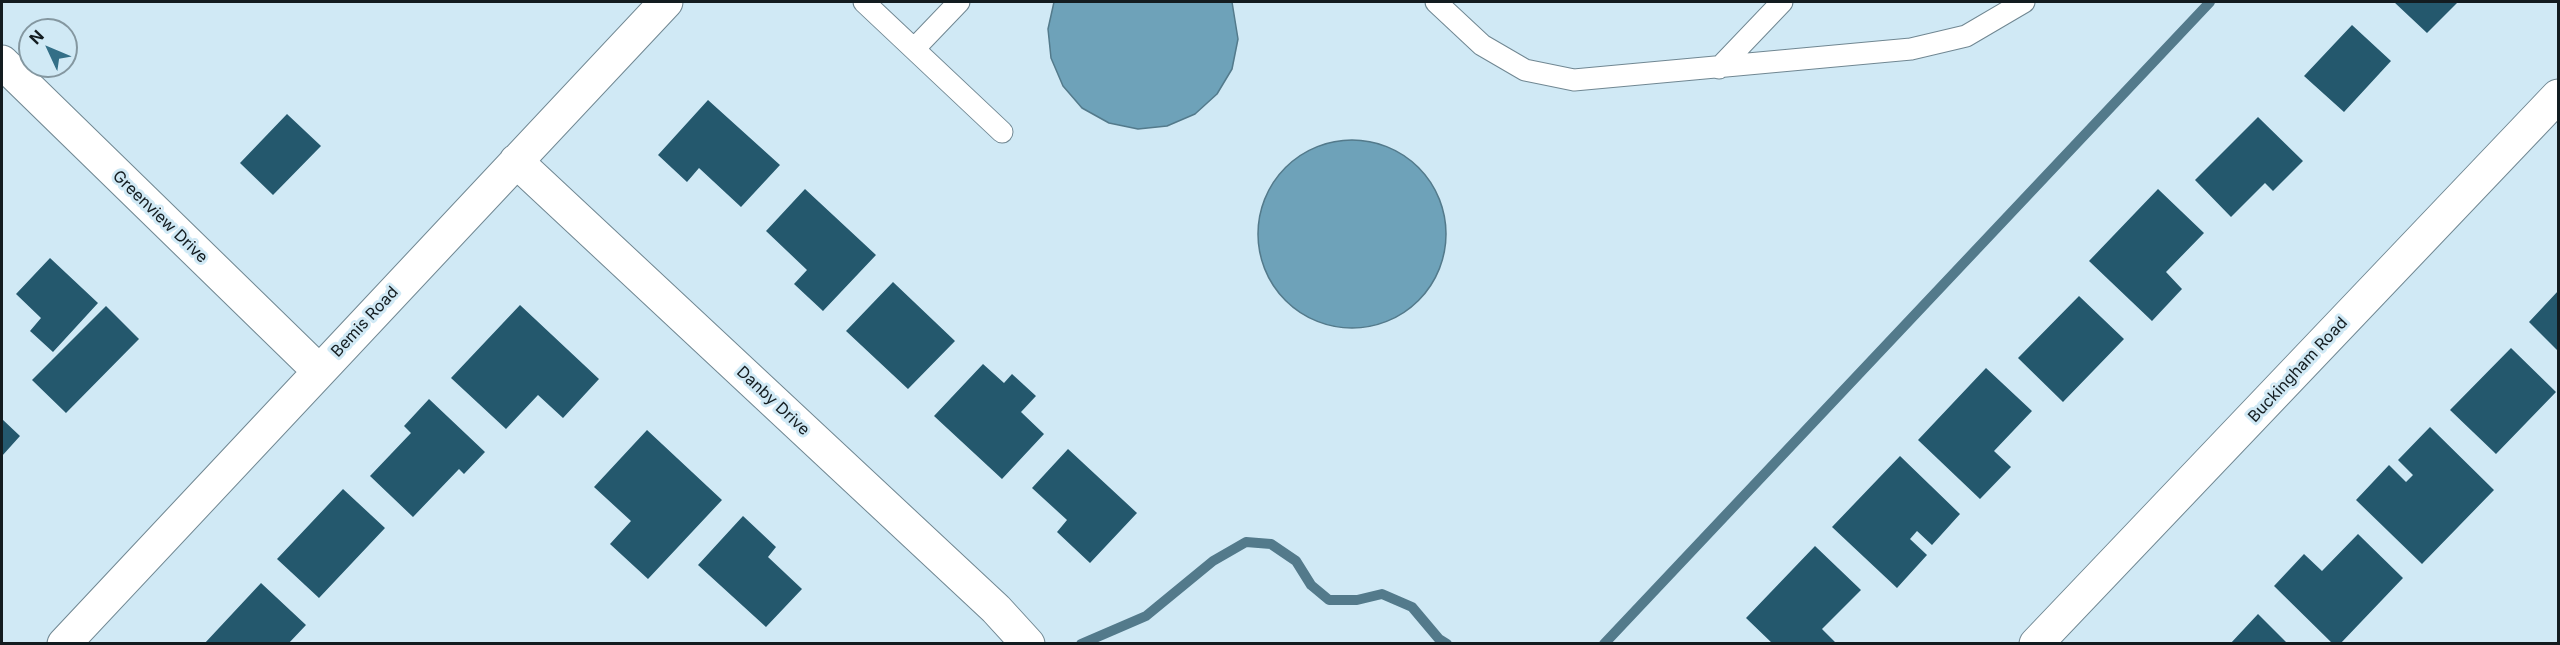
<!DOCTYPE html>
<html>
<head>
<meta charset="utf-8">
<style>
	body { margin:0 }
	#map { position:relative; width:2560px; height:645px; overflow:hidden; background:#d0e9f5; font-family:Inter,sans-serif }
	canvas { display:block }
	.frame { position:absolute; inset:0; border:3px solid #131c20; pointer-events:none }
	.north { position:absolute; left:18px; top:18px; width:60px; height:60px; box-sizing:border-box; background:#d0e9f5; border:2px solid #8497a0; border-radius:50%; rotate:314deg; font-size:16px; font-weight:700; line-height:24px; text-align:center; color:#131c20 }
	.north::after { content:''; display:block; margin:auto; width:21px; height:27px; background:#336f87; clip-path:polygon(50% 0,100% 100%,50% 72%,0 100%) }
</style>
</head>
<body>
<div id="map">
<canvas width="2560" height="645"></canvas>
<div class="frame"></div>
<div class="north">N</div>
</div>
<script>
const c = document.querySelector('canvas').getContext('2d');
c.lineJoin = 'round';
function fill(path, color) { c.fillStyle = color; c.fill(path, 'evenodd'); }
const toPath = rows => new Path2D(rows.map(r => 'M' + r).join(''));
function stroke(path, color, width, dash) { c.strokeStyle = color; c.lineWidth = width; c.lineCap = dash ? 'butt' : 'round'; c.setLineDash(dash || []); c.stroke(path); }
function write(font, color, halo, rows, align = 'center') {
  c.font = font + ' Inter,sans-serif'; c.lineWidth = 6; c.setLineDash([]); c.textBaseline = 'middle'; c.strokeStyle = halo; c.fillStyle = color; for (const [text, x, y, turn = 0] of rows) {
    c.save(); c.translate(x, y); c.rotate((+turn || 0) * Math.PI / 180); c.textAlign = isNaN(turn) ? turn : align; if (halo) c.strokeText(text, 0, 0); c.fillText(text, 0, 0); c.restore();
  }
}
const water = toPath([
	[1054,2,1232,2,1238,39,1232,69,1217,94,1195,114,1167,126,1138,129,1109,123,1082,108,1063,86,1051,58,1048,29,1054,2],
	'1258 234a94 94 0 1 1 188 0a94 94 0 1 1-188 0Z'
]);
fill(water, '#6ea2b9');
stroke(water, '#537a8b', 1.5);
stroke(toPath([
	[1081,644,1146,616,1213,561,1246,542,1271,544,1296,561,1311,585,1329,600,1357,600,1382,594,1412,607,1439,639,1447,644],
	[1604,644,2210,2]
]), '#537a8b', 10);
fill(toPath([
	[2394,2,2458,2,2427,33],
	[2352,25,2391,61,2344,112,2304,76],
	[708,100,780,165,741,207,699,168,687,182,658,155],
	[287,114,321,146,273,195,240,163],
	[2258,117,2303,161,2273,191,2265,183,2231,217,2195,180],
	[805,189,876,255,823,311,794,284,807,270,766,231],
	[2158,189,2204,233,2166,272,2182,289,2152,321,2089,261],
	[50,258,98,303,53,352,30,331,41,318,16,294],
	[893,282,955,341,908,389,846,331],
	[2558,291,2558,351,2529,322],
	[2079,296,2124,339,2063,402,2018,358],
	[520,305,599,379,563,418,538,395,506,429,451,378],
	[106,306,139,339,66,413,32,380],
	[2511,348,2556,392,2496,454,2450,410],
	[983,364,1004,383,1012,374,1036,396,1021,412,1044,434,1002,479,934,416],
	[1986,368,2032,411,1994,451,2011,467,1980,499,1918,440],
	[429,399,485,452,464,474,459,469,413,517,370,476,411,433,404,426],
	[2,419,20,436,2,456],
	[2430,427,2494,490,2422,564,2356,500,2389,465,2406,482,2413,475,2398,460],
	[647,430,722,500,648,579,610,544,631,521,594,487],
	[1068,449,1137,513,1090,563,1057,532,1067,520,1032,488],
	[1900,456,1960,514,1932,545,1917,531,1910,539,1927,555,1897,588,1832,527],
	[343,489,385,528,319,598,277,559],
	[743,516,776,547,768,557,802,589,766,627,698,565],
	[2358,534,2403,578,2340,644,2333,644,2274,586,2304,554,2322,571],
	[1815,546,1861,590,1822,629,1837,644,1773,644,1746,618],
	[261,583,306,625,288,644,204,644],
	[2258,614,2288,644,2230,644]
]), '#24586d');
const lane = toPath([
	[864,2,1002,132],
	[1436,2,1482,45,1525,70,1574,80,1911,49,1966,36,2024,2],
	[914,49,959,2],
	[1719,68,1782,2]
]);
const street = toPath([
	[2,62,319,371],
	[516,161,996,609,1028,644],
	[64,644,666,2],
	[2036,644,2558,96]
]);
stroke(lane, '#708792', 23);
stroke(street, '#708792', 35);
stroke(lane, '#fff', 21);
stroke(street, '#fff', 33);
write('16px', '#131c20', '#d0e9f5', [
	["Greenview Drive",160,217,44],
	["Bemis Road",365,322,-47],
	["Buckingham Road",2298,370,-47],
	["Danby Drive",773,401,43]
]);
</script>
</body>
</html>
